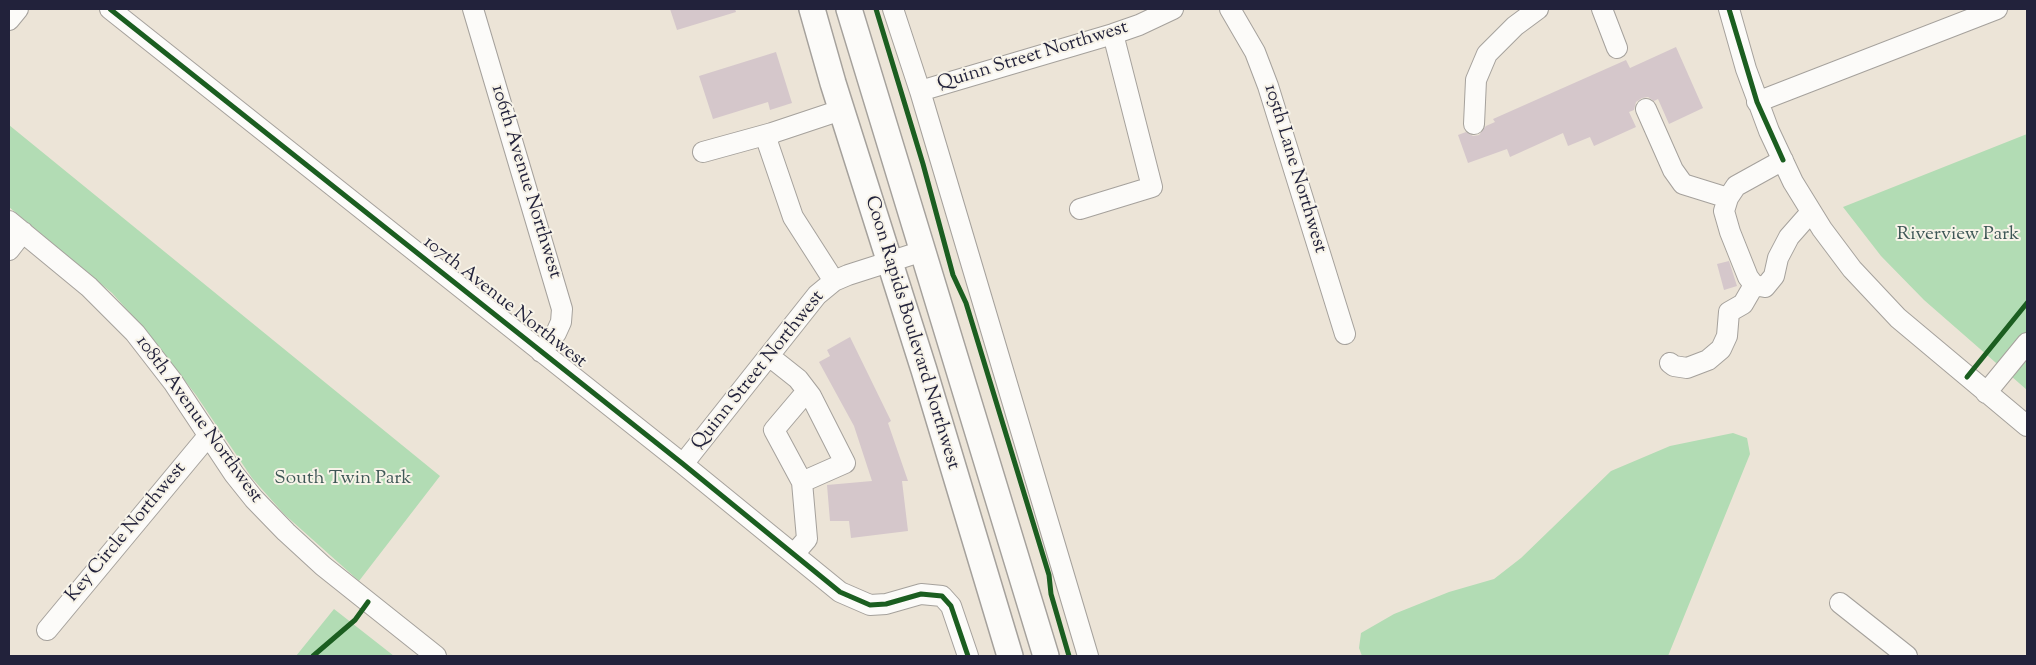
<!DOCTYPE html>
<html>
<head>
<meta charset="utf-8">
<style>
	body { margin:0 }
	#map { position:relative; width:2036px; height:665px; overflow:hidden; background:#ece4d7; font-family:"Sorts Mill Goudy",serif }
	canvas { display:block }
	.frame { position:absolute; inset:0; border:10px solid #22223b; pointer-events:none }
</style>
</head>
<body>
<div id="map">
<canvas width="2036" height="665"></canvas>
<div class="frame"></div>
</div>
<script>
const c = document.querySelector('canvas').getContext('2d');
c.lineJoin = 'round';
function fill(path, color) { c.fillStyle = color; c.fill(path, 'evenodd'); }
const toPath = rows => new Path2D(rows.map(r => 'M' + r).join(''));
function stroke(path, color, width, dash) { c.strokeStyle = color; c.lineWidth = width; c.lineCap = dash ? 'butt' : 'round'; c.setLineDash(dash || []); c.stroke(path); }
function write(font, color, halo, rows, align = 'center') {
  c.font = font + ' "Sorts Mill Goudy",serif'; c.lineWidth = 4; c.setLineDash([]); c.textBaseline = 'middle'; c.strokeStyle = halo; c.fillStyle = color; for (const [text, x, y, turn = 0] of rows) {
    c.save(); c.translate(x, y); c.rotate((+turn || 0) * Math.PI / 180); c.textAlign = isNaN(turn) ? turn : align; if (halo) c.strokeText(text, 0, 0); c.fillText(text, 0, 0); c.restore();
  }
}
fill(toPath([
	[9,125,440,476,359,581,284,514,252,478,196,395,148,333,112,293,9,207],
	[2027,134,2027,390,1924,300,1881,256,1843,207],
	[1733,433,1747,438,1750,454,1668,656,1362,656,1359,648,1361,633,1394,614,1449,592,1494,579,1521,558,1611,471,1670,446],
	[334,609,394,656,296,656]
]), '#b2dcb4');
fill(toPath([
	[670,9,735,9,736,12,677,30],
	[1676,47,1703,108,1669,124,1658,99,1654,101,1648,97,1642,98,1636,102,1634,110,1629,112,1636,127,1594,146,1590,137,1568,146,1563,133,1510,157,1507,149,1468,163,1458,135,1466,132,1473,136,1479,135,1486,126,1495,122,1493,119,1626,60,1630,68],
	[776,52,792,103,770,110,768,102,713,119,699,76],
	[1729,261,1737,286,1724,290,1717,264],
	[850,337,891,421,888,423,908,481,902,481,908,531,851,538,849,521,830,521,827,485,872,481,854,426,819,362,830,356,827,350]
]), '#d5c7cb');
const minor = toPath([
	[110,9,683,464,840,592,870,605,886,604,921,594,942,596,951,606,968,656],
	[473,9,562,309,561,322,556,333,541,352],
	[893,9,920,91,1088,656],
	[1230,9,1255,52,1268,86,1345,334],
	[1602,9,1617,48],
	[1729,9,1746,69,1769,131,1793,182,1822,229,1852,269,1898,318,2027,426],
	[9,20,18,9],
	[920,91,1113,34,1139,25,1173,9],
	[1757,102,1997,9],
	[1646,109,1673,170,1683,184,1728,198],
	[1474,124,1476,80,1487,54,1515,26,1538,9],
	[703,152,772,133],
	[1783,160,1736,186,1728,198,1724,211,1730,232,1748,277,1754,285,1765,287,1774,276,1778,258,1789,237,1811,212],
	[1080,209,1152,187,1113,34],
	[9,221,89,287,135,333,173,382,234,474,254,499,286,532,323,566,436,656],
	[9,250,23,232],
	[834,281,793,217,767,141,772,133,841,110],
	[769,356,798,379,811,396,845,463,802,482,807,539,794,554],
	[1670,363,1674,366,1687,368,1708,360,1721,349,1727,336,1729,312,1743,304,1754,285],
	[1986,393,2027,343],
	[683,464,817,295,834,281,848,275,923,251],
	[802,482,774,430,807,391],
	[1840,603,1907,656],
	[47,630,208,436]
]);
const major = toPath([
	[812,9,833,83,924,370,1010,656],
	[849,9,1046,656]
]);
stroke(minor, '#a5a19c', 22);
stroke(major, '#a5a19c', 28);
stroke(minor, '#fcfbf9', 20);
stroke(major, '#fcfbf9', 25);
stroke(toPath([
	[110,9,683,464,840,592,870,605,886,604,921,594,942,596,951,606,968,656],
	[876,9,923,164,953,275,966,303,1049,575,1051,594,1069,656],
	[1729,9,1757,102,1783,160],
	[1967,377,2027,303],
	[313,656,355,620,368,602]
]), '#1b5e20', 5);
write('19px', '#22223b', '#f7f3e8', [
	["Quinn Street Northwest",1033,57,-17],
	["105th Lane Northwest",1294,169,73],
	["106th Avenue Northwest",525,182,73],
	["107th Avenue Northwest",504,303,38],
	["Coon Rapids Boulevard Northwest",911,333,73],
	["Quinn Street Northwest",759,371,-51],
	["108th Avenue Northwest",198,420,54],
	["Key Circle Northwest",127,533,-50]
]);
write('19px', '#3f5857', '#f7f3e8', [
	["Riverview Park",1958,236],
	["South Twin Park",343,480]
]);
</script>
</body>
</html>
